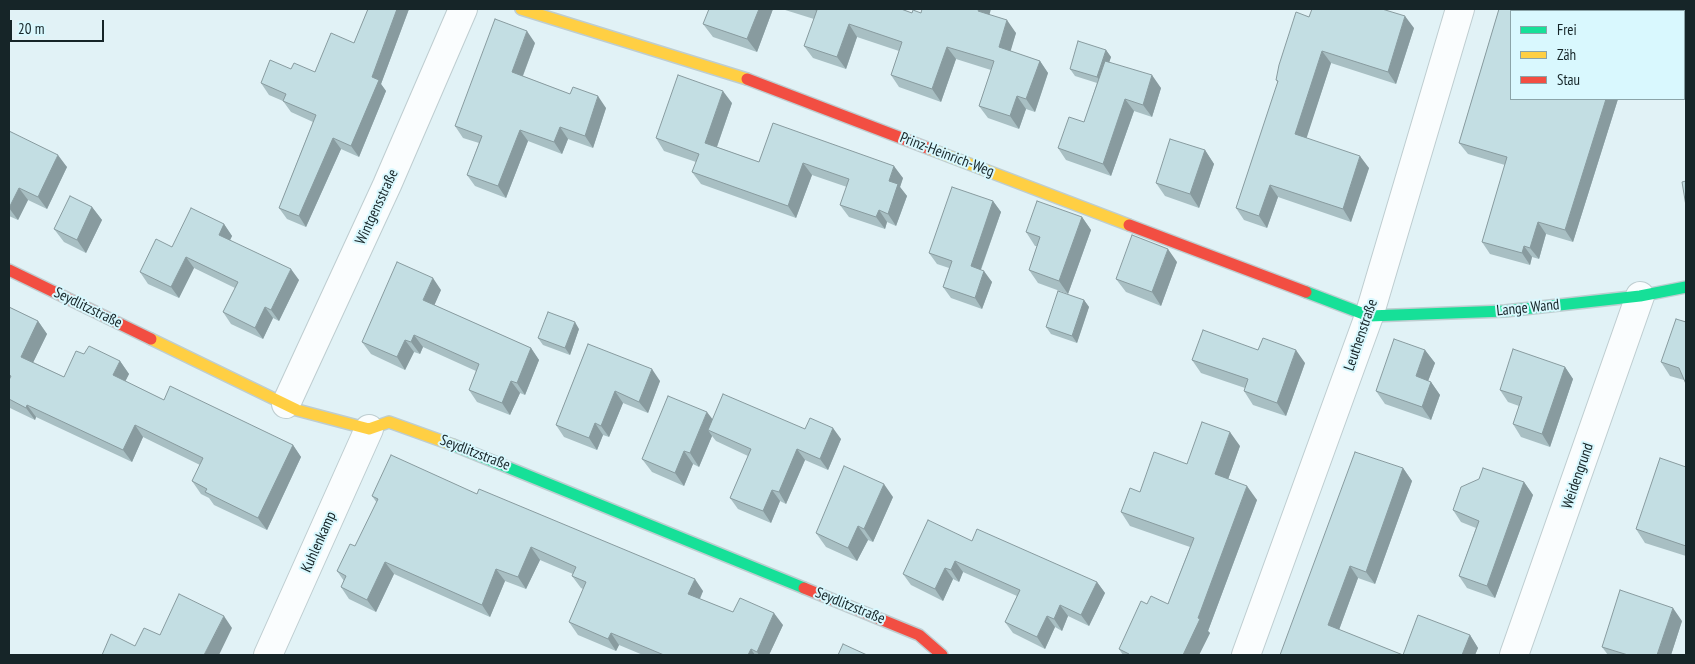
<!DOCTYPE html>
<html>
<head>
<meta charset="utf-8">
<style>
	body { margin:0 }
	#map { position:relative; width:1695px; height:664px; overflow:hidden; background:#e1f2f6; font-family:"PT Sans Narrow",sans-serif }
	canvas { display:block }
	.frame { position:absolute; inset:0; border:10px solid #162528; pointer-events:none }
	.legend { position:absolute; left:1510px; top:10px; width:175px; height:90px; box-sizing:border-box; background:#d9f8fe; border:1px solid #8ba4a8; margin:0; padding:6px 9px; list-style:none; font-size:15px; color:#162528 }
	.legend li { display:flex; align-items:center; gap:10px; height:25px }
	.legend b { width:25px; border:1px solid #8ba4a8 }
	.scale { position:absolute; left:10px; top:20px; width:94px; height:22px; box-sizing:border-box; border:2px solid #162528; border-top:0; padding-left:6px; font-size:15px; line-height:18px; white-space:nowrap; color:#162528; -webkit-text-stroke:4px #d9f8fe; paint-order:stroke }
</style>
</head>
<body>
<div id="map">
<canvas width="1695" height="664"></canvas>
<div class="frame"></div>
<ul class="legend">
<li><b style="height:6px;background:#16e098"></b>Frei</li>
<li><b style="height:6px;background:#ffcf43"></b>Zäh</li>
<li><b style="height:6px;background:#f24e42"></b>Stau</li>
</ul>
<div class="scale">20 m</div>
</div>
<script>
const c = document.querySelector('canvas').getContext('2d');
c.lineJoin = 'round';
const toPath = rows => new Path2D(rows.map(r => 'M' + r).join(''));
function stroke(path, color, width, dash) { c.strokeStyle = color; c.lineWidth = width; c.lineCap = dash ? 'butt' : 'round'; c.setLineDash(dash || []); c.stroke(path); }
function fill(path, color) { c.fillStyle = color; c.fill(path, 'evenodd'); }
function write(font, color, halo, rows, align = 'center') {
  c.font = font + ' "PT Sans Narrow",sans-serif'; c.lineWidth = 4; c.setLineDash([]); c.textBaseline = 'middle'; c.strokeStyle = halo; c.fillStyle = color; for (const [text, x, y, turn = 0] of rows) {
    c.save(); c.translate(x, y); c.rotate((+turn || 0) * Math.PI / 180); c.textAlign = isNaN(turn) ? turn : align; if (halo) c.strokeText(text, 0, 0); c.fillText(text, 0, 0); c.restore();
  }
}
const street = toPath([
	[286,404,387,185,463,9],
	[268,655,369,429],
	[1246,655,1369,316,1460,9],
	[1514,655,1640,296]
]);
const fast = toPath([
	[1306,292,1369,316,1505,311,1640,296,1686,287],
	[453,445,804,588]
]);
const slow = toPath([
	[521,9,747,79],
	[930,149,1129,225],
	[151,339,297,410,369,429,389,422,453,445]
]);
const jam = toPath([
	[747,79,930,149],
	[1129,225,1306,292],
	[9,270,151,339],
	[804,588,919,635,942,655]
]);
stroke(street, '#becdd0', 30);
stroke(fast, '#becdd0', 14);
stroke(slow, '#becdd0', 14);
stroke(jam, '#becdd0', 14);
stroke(street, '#fafdfe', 28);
stroke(fast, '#16e098', 11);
stroke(slow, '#ffcf43', 11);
stroke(jam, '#f24e42', 11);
fill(toPath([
	[368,9,409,9,381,84,386,91,359,157,341,149,306,227,287,219,279,208,313,122,291,112,283,101,269,95,261,83,291,69,315,72,354,43],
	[773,9,757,52,713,37,703,24],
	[782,9,901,9,912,13,989,15,1016,33,1010,51,1040,61,1048,73,1035,112,1026,109,1019,129,988,118,979,106,991,70,956,59,941,102,899,87,891,75,899,51,857,37,846,69,813,58,804,46,814,19],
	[1499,9,1595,9,1594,11,1511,11,1511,99,1618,99,1573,242,1546,234,1539,259,1532,257,1530,265,1490,254,1482,242,1505,165,1468,154,1459,143],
	[1309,17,1414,28,1396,84,1331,63,1306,138,1369,168,1351,222,1278,197,1267,228,1244,220,1236,208,1278,83,1276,80],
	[535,43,523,76,606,108,593,148,568,139,562,154,528,141,506,198,475,186,467,175,479,143,463,138,455,126],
	[1106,50,1111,57,1109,62,1161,88,1152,117,1134,111,1111,176,1066,160,1058,148,1084,122,1097,83,1075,76,1070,69],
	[732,103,717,147,759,162,773,123,903,178,900,187,907,196,896,226,887,222,885,229,849,217,840,205,847,187,812,175,796,218,701,184,692,172,696,162,664,151,656,138],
	[9,131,67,167,47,209,28,200,18,220,9,216],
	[1205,150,1214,164,1199,208,1165,196,1156,183],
	[993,201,1001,212,981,270,992,282,982,309,951,298,943,287,949,268,937,264,929,253],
	[92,207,102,220,86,253,64,242,54,229],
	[1082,217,1091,230,1068,294,1038,283,1029,270,1037,246,1035,246,1026,232],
	[224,224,232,236,230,240,299,280,279,321,273,318,263,339,231,324,223,312,235,288,194,268,179,298,148,284,140,272],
	[1177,262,1161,306,1126,292,1116,279],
	[441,290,434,305,531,348,539,360,525,395,520,393,510,415,477,402,469,390,476,371,423,347,420,354,414,352,405,370,371,354,362,342],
	[1084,300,1089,307,1077,343,1051,334,1046,327],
	[9,307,38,321,47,334,33,362,64,377,84,354,120,361,129,374,125,381,164,400,293,445,301,457,267,530,214,505,209,498,201,494,192,481,200,465,143,437,132,462,36,417,35,420,10,408,9,406],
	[1686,322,1684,380,1670,376,1661,362],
	[579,329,570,355,543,345,538,338],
	[588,344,660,381,648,413,623,403,609,437,603,435,597,450,564,437,556,425],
	[1258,350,1305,363,1286,416,1253,405,1244,391,1245,388,1201,373,1192,360],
	[1425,350,1435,363,1428,381,1431,382,1440,395,1431,420,1385,404,1376,391],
	[1565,367,1573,379,1550,447,1521,437,1513,424,1519,406,1508,402,1500,390],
	[712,419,805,429,841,439,828,470,805,460,786,504,780,501,771,523,738,509,730,498,748,456,716,441,712,436,699,467,693,464,684,486,652,472,642,459],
	[1240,446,1228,479,1257,500,1208,631,1210,633,1199,655,1123,655,1119,649,1147,604,1168,604,1190,547,1130,526,1121,512,1140,492,1187,464],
	[1686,467,1686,556,1645,543,1636,529],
	[1403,468,1412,481,1375,584,1358,578,1339,630,1403,655,1470,635,1478,648,1475,655,1280,655],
	[1524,482,1533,495,1495,598,1467,588,1459,576,1476,528,1461,522,1453,510],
	[477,494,703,591,700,599,733,612,783,625,769,655,643,655,619,645,616,651,578,635,569,622,583,589,581,588,572,576,573,574,540,560,526,589,505,581,490,617,394,574,376,612,349,599,341,587,344,581,337,571,355,546,377,503,372,496],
	[893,497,873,542,868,540,857,561,826,547,816,533],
	[972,541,1097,582,1105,593,1089,626,1068,616,1062,631,1055,627,1045,649,1013,633,1005,622,1017,596,963,572,959,582,953,579,943,601,911,585,903,574],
	[1682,621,1671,655,1608,655,1602,647]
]), '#a8bfc3');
fill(toPath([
	[397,9,409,9,381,84,386,91,359,157,351,146,372,77],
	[759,9,773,9,757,52,747,39],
	[979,9,991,9,987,24,978,11],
	[1583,9,1595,9,1594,11,1582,11],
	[1405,16,1414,28,1396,84,1388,72],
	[1007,20,1016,33,1008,60,999,47],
	[849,24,857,37,846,69,837,57],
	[527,31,535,43,520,83,512,72],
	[947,47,956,59,941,102,932,89],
	[1106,50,1111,57,1102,84,1097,77],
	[1322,51,1331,63,1304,146,1295,134],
	[1040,61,1048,73,1035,112,1026,99],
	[1152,75,1161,88,1152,117,1143,105],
	[723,91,732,103,714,155,705,143],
	[598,96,606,108,593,148,585,136],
	[1017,96,1026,109,1019,129,1010,116],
	[1125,99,1134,111,1111,176,1103,164],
	[1606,99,1618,99,1573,242,1565,230],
	[560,127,568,139,562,154,554,142],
	[520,130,528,141,506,198,498,186],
	[333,138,341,149,306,227,299,216],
	[1205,150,1214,164,1199,208,1190,194],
	[58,155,67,167,47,209,38,197],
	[1360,156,1369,168,1351,222,1343,209],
	[803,163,812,175,796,218,788,206],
	[894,166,903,178,900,187,907,196,896,226,888,214,889,181],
	[1270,185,1278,197,1267,228,1259,216],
	[19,188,28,200,18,220,9,208],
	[993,201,1001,212,978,277,971,266],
	[92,207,102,220,86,253,77,240],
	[879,210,887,222,885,229,876,217],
	[1082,217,1091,230,1068,294,1059,281],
	[1538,222,1546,234,1539,259,1530,248],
	[224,224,232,236,227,246,219,235],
	[1524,246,1532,257,1530,265,1522,253],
	[1168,249,1177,262,1161,306,1152,292],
	[186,257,194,268,179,298,171,287],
	[291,269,299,280,279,321,271,310],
	[984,271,992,282,982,309,975,298],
	[433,278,441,290,431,313,423,300],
	[1084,300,1089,307,1077,343,1072,336],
	[265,307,273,318,263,339,255,328],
	[38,321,47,334,30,369,21,357],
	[575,322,579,329,570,355,565,348],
	[414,335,423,347,420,354,411,342],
	[405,340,414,352,405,370,397,357],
	[531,348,539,360,525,395,517,383],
	[1296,350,1305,363,1286,416,1277,403],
	[1425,350,1435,363,1425,389,1416,376],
	[120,361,129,374,122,388,113,375],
	[1565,367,1573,379,1550,447,1542,434],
	[652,369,660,381,648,413,639,402],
	[511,381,520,393,510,415,502,403],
	[1431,382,1440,395,1431,420,1422,407],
	[615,391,623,403,609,437,601,426],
	[27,405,36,417,35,420,26,408],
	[707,412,717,425,708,430,712,436,699,467,690,453],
	[595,423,603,435,597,450,589,438],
	[135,425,143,437,132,462,123,450],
	[833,428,841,439,828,470,820,459],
	[1230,432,1240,446,1225,488,1215,474],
	[293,445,301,457,267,530,258,518],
	[797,449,805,460,786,504,779,492],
	[684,451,693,464,684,486,675,473],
	[1403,468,1412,481,1375,584,1366,572],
	[1524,482,1533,495,1495,598,1487,586],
	[884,484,893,497,873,542,864,529],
	[1247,486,1257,500,1208,631,1210,633,1199,655,1183,655,1198,618],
	[772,490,780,501,771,523,763,511],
	[858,526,868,540,857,561,848,548],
	[531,547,540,560,526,589,518,577],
	[955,561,963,572,959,582,951,570],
	[385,562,394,574,376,612,367,600],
	[1350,566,1358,578,1336,638,1328,625],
	[945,568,953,579,943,601,935,589],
	[496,569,505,581,490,617,482,605],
	[695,579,703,591,696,607,688,594],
	[1097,582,1105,593,1089,626,1081,615],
	[1060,605,1068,616,1062,631,1054,619],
	[1673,608,1682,621,1671,655,1657,655],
	[774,613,783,625,769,655,759,655,757,652],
	[224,616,232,628,219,655,204,655],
	[1047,616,1055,627,1045,649,1037,637],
	[611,633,619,645,616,651,608,639],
	[1470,635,1478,648,1475,655,1462,655],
	[751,649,755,655,748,655]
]), '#889b9f');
const building = toPath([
	[368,9,397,9,372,77,379,80,351,146,333,138,299,216,279,208,316,115,283,101,286,94,261,83,270,60,291,69,294,63,315,72,331,33,354,43,368,9],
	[709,9,759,9,747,39,703,24,709,9],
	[812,9,901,9,912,13,913,10,921,13,922,9,979,9,978,11,1007,20,999,47,1040,61,1026,99,1017,96,1010,116,979,106,994,61,947,47,932,89,891,75,902,42,849,24,837,57,804,46,817,10,812,9],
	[1312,9,1382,9,1405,16,1388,72,1322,51,1295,134,1360,156,1343,209,1270,185,1259,216,1236,208,1278,81,1276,80,1279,65,1296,12,1309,17,1312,9],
	[1499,9,1583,9,1582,11,1511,11,1511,99,1606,99,1565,230,1538,222,1530,248,1524,246,1522,253,1482,242,1507,157,1459,143,1499,9],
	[495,19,527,31,512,72,570,94,573,87,598,96,585,136,560,127,554,142,520,130,498,186,467,175,482,136,455,126,495,19],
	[1078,41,1106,50,1097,77,1070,69,1078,41],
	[1105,61,1152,75,1143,105,1125,99,1103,164,1058,148,1069,117,1084,122,1105,61],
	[678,75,723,91,705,143,759,162,773,123,894,166,889,181,898,184,888,214,879,210,876,217,840,205,849,179,803,163,788,206,692,172,699,154,656,138,678,75],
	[9,131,58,155,38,197,19,188,9,208,9,131],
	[1170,139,1205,150,1190,194,1156,183,1170,139],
	[1686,181,1686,206,1682,182,1686,181],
	[952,187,993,201,971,266,984,271,975,298,943,287,952,261,929,253,952,187],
	[70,196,92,207,77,240,54,229,70,196],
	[1037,201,1082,217,1059,281,1029,270,1040,237,1026,232,1037,201],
	[191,208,224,224,219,235,291,269,271,310,265,307,255,328,223,312,238,282,186,257,171,287,140,272,156,239,172,247,191,208],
	[1132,235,1168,249,1152,292,1116,279,1132,235],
	[397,262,433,278,423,300,531,348,517,383,511,381,502,403,469,390,479,364,414,335,411,342,405,340,397,357,362,342,397,262],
	[1058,291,1084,300,1072,336,1046,327,1058,291],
	[9,307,38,321,21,357,64,377,76,351,84,354,89,346,120,361,113,375,164,400,170,386,293,445,258,518,205,492,207,489,192,481,203,458,135,425,123,450,27,405,26,408,9,399,9,380,11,376,9,375,9,307],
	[548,312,575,322,565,348,538,338,548,312],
	[1676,319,1686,322,1686,384,1679,368,1661,362,1676,319],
	[1203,330,1258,350,1263,338,1296,350,1277,403,1244,391,1248,379,1192,360,1203,330],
	[1394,339,1425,350,1416,376,1431,382,1422,407,1376,391,1394,339],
	[588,344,652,369,639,402,615,391,601,426,595,423,589,438,556,425,588,344],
	[1513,349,1565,367,1542,434,1513,424,1522,397,1500,390,1513,349],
	[723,394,805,429,810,418,833,428,820,459,797,449,779,492,772,490,763,511,730,498,751,449,708,430,723,394],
	[668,396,707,412,690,453,684,451,675,473,642,459,668,396],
	[1202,422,1230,432,1215,474,1247,486,1198,618,1200,619,1183,655,1129,655,1129,654,1119,649,1141,601,1147,604,1151,596,1168,604,1194,538,1121,512,1130,488,1140,492,1154,452,1187,464,1202,422],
	[1355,452,1403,468,1366,572,1350,566,1328,625,1403,655,1418,615,1470,635,1462,655,1280,655,1355,452],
	[391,455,477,494,479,489,695,579,688,594,733,612,740,598,774,613,757,652,751,649,748,655,664,655,611,633,608,639,569,622,586,582,572,576,576,567,531,547,518,577,496,569,482,605,385,562,367,600,341,587,346,576,337,571,350,544,355,546,378,499,372,496,391,455],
	[1660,458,1686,467,1686,546,1636,529,1660,458],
	[844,466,884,484,864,529,858,526,848,548,816,533,844,466],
	[1483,468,1524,482,1487,586,1459,576,1479,521,1453,510,1461,487,1479,479,1483,468],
	[928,520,972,541,977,529,1097,582,1081,615,1060,605,1054,619,1047,616,1037,637,1005,622,1020,590,955,561,951,570,945,568,935,589,903,574,928,520],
	[1620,590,1673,608,1657,655,1628,655,1602,647,1620,590],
	[179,594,224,616,204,655,102,655,111,634,135,646,144,628,160,635,179,594],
	[843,644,867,655,838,655,843,644]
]);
fill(building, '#c3dee3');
stroke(building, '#889b9f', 1);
write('15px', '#162528', '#d9f8fe', [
	["Prinz-Heinrich-Weg",947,155,21],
	["Wintgensstraße",377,207,-65],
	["Seydlitzstraße",88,308,26],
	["Lange Wand",1528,308,-6],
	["Leuthenstraße",1361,335,-71],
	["Seydlitzstraße",475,453,21],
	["Weidengrund",1578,476,-71],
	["Kuhlenkamp",319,542,-66],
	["Seydlitzstraße",850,606,22]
]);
</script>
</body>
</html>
